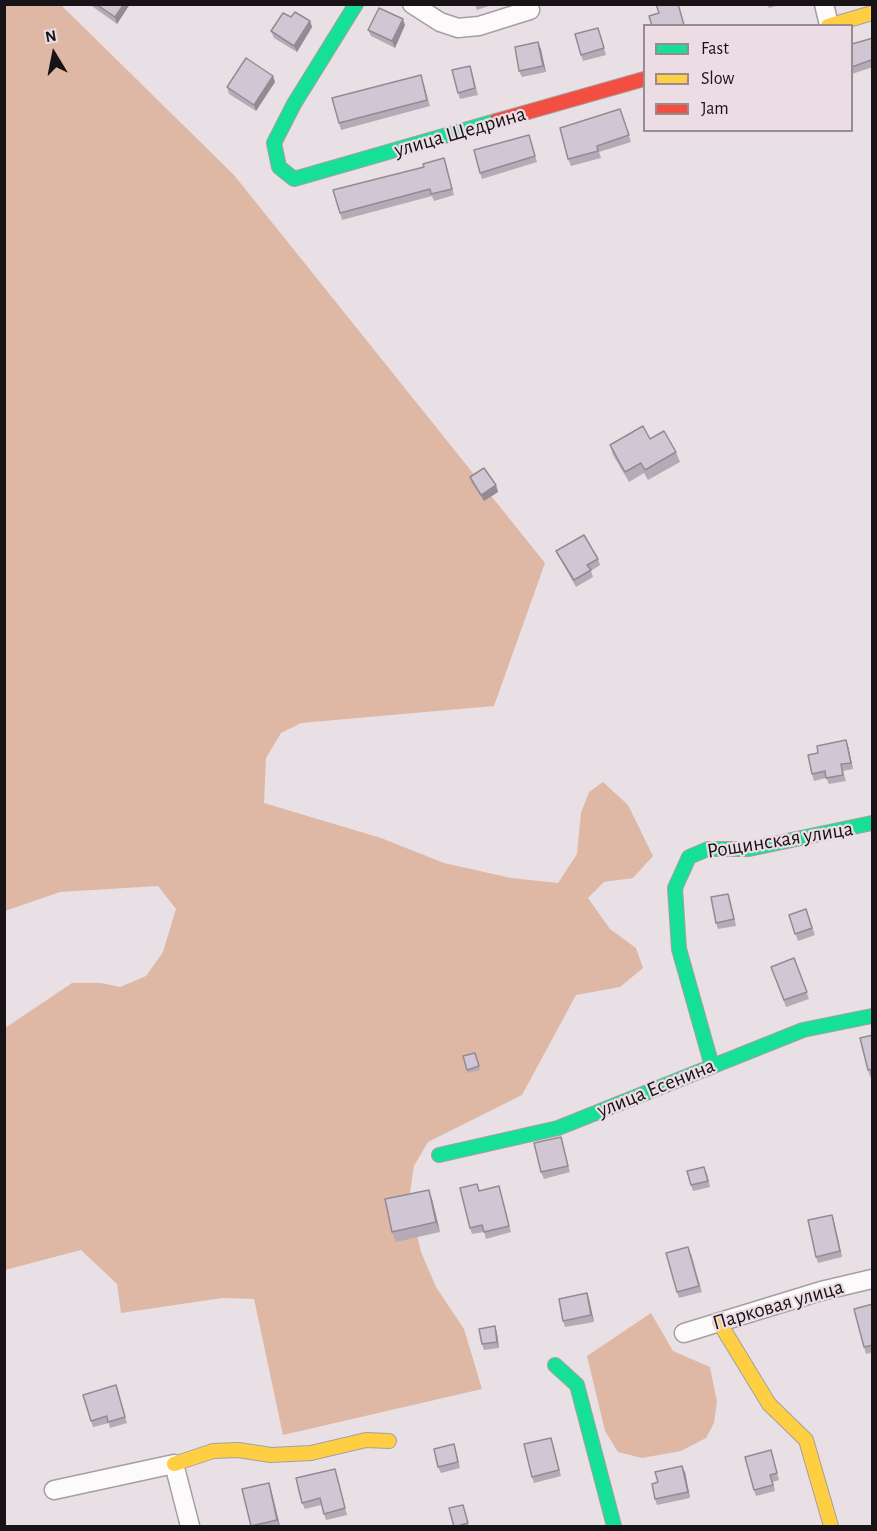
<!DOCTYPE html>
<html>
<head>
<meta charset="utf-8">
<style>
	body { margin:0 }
	#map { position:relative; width:877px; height:1531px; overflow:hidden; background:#e8e0e4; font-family:"Alegreya Sans",sans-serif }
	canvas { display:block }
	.frame { position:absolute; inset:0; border:6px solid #181316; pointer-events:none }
	.legend { position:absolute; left:643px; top:24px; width:210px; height:108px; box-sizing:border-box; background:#ecdce4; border:2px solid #978c92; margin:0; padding:8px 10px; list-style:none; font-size:18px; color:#181316 }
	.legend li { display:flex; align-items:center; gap:12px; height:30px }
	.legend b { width:30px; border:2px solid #978c92 }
	.north { position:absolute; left:24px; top:24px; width:60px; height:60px; -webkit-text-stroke:4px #ecdce4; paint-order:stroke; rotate:350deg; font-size:16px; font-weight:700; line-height:24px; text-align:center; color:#181316 }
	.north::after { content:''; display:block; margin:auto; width:21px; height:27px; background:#181316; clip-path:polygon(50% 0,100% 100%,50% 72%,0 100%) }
</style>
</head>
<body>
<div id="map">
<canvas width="877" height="1531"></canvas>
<div class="frame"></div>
<ul class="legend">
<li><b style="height:8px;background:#16e098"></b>Fast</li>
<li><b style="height:8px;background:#ffcf43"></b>Slow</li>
<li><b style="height:8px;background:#f24e42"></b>Jam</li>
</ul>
<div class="north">N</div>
</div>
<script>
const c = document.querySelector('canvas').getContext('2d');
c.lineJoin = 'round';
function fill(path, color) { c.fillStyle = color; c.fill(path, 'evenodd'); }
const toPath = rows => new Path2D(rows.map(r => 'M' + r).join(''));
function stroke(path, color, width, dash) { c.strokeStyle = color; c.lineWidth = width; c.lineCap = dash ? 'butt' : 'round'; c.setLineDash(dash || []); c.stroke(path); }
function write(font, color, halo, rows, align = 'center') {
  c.font = font + ' "Alegreya Sans",sans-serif'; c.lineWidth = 4.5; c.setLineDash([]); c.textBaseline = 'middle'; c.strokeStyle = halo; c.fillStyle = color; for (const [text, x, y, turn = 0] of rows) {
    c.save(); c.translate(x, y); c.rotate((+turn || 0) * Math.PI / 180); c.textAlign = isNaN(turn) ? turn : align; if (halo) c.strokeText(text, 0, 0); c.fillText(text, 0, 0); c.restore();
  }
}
fill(toPath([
	[4,5,61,5,234,175,545,563,494,706,301,723,281,733,266,758,264,803,381,838,444,863,511,878,558,883,577,854,581,813,589,792,603,782,628,805,653,856,633,878,604,882,588,898,610,929,636,948,643,968,620,987,576,995,522,1095,428,1142,414,1166,409,1199,421,1252,436,1287,464,1329,482,1389,283,1435,254,1299,222,1298,121,1313,117,1284,81,1250,5,1270,5,1028,72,983,101,983,120,987,146,976,163,952,176,909,158,886,60,892,5,911],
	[651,1313,673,1351,710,1367,717,1402,714,1423,706,1438,681,1451,642,1458,618,1452,605,1431,587,1356]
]), '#dfb8a5');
const street = toPath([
	[412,4,440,22,458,28,479,26,530,10],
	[824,4,829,25],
	[684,1333,821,1291,872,1279],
	[54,1490,174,1464,190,1526]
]);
const fast = toPath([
	[356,4,294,104,274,143,279,167,294,179,496,121],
	[712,1066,679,949,675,888,689,857,708,849,749,849,872,823],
	[439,1155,558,1128,803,1030,872,1016],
	[555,1365,577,1385,614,1526]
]);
const slow = toPath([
	[828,26,872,13],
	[719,1322,769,1404,806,1440,831,1526],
	[174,1464,213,1451,238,1450,271,1455,311,1453,366,1440,389,1441]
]);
const jam = toPath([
	[496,121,644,79]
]);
stroke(street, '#a59fa2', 21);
stroke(fast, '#a59fa2', 16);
stroke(slow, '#a59fa2', 16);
stroke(jam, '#a59fa2', 16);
stroke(street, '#fcfafb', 18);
stroke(fast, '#16e098', 14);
stroke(slow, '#ffcf43', 14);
stroke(jam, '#f24e42', 14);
fill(toPath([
	[89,4,130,4,117,24],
	[475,4,494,4,477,10],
	[767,4,781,4,769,8],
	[291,17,310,21,312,27,297,52,274,38,271,31],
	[405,25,395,48,371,36,368,30],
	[600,34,606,55,583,61,581,55],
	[873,38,873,67,852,74,852,44],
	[538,42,546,72,522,77,519,71],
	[472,72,478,95,460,99,458,93],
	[273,76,275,82,256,111,229,94,227,87],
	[423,81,430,106,341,130,339,123],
	[620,109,631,142,599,152,601,158,571,166,568,159],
	[529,135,537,162,482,179,480,173],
	[446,164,454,195,434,201,432,196,342,220,340,213],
	[610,445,676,452,680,462,648,480,644,473,629,482,613,455],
	[470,477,496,485,498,492,484,501,472,484],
	[556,551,598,559,600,565,591,571,593,577,576,587,559,557],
	[848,746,853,769,843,771,846,781,829,784,826,778,814,781,812,774],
	[728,894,736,926,718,929,716,923],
	[806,909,815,935,798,941,789,915],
	[794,958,809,999,786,1007,771,967],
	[873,1035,873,1076,870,1077,868,1070],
	[475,1053,480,1070,468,1073,463,1056],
	[561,1137,570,1172,544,1179,541,1172],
	[707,1173,710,1187,693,1191,691,1185],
	[480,1191,501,1193,511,1232,486,1239,484,1232,472,1234,470,1228],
	[432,1199,440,1232,396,1242,392,1232],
	[832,1215,842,1257,818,1263,816,1257],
	[691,1253,702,1292,679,1298,677,1292],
	[587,1293,589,1299,594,1322,565,1327,563,1321],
	[873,1304,873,1352,866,1354,864,1347],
	[495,1326,497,1333,499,1348,484,1350,482,1344],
	[118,1391,127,1423,110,1428,109,1423,93,1427,91,1421],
	[553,1444,561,1476,534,1483,532,1477],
	[456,1451,460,1468,441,1473,438,1467],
	[773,1456,779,1480,773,1482,775,1491,756,1496,754,1490],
	[335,1469,347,1515,326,1520,321,1505,305,1509,302,1503],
	[685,1472,690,1498,657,1505,655,1499,658,1482],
	[269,1483,280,1526,251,1526],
	[463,1505,469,1527,454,1527]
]), '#b4abb6');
fill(toPath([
	[124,4,130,4,117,24,115,17],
	[403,19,405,25,395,48,392,41],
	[310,21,312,27,297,52,294,46],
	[538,42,541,49,546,72,543,66],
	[273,76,275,82,256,111,254,105],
	[496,485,498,492,484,501,481,495],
	[846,740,848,746,853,769,851,763],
	[728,894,730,900,736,926,734,919],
	[429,1190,432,1199,440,1232,436,1222],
	[832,1215,834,1221,842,1257,840,1251],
	[587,1293,589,1299,594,1322,591,1315],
	[495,1326,497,1333,499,1348,497,1342],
	[682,1466,685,1472,690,1498,688,1492],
	[269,1483,271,1489,280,1526,277,1520]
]), '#928b94');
const building = toPath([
	[96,4,124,4,115,17,96,4],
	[656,4,678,4,684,25,652,26,649,16,659,13,656,4],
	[379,8,403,19,392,41,368,30,379,8],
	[295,12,310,21,294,46,271,31,283,13,291,17,295,12],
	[598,28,604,48,581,55,575,34,598,28],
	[873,38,873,65,871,60,852,67,852,44,873,38],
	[538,42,543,66,519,71,515,47,538,42],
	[246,58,273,76,254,105,227,87,246,58],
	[470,66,475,88,458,93,452,70,470,66],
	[421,75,427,100,339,123,332,98,421,75],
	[620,109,629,135,597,146,598,151,568,159,560,128,620,109],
	[529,135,535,156,480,173,474,150,529,135],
	[444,158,452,189,431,194,430,189,340,213,333,190,424,167,423,164,444,158],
	[643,426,650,439,664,431,676,452,645,470,641,463,625,472,610,445,643,426],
	[484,468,496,485,481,495,470,477,484,468],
	[584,535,598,559,587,565,591,570,574,580,556,551,584,535],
	[846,740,851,763,841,764,843,775,826,778,825,771,812,774,808,755,818,753,817,746,846,740],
	[728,894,734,919,716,923,711,897,728,894],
	[806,909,812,928,795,934,789,915,806,909],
	[794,958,807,992,784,1000,771,967,794,958],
	[873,1035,873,1069,868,1070,860,1038,873,1035],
	[475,1053,479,1066,467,1070,463,1056,475,1053],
	[561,1137,568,1166,541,1172,534,1143,561,1137],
	[704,1167,708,1181,691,1185,687,1171,704,1167],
	[477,1184,479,1191,499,1186,509,1226,484,1232,482,1225,470,1228,460,1188,477,1184],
	[429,1190,436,1222,392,1232,385,1199,429,1190],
	[832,1215,840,1251,816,1257,808,1220,832,1215],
	[688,1247,699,1286,677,1292,666,1253,688,1247],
	[587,1293,591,1315,563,1321,559,1299,587,1293],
	[873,1304,873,1345,864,1347,854,1309,873,1304],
	[495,1326,497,1342,482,1344,479,1329,495,1326],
	[116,1385,125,1417,108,1422,107,1416,91,1421,83,1395,116,1385],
	[551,1438,559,1470,532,1477,524,1444,551,1438],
	[454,1444,458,1462,438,1467,434,1449,454,1444],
	[771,1450,777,1473,770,1475,773,1485,754,1490,745,1457,771,1450],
	[682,1466,688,1492,655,1499,652,1484,658,1482,655,1472,682,1466],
	[335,1469,345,1508,324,1514,320,1498,302,1503,296,1478,335,1469],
	[269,1483,277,1520,251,1526,242,1489,269,1483],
	[463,1505,468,1523,454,1527,449,1508,463,1505]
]);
fill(building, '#d1c7d4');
stroke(building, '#928b94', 1.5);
write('21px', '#181316', '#ecdce4', [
	["улица Щедрина",460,132,-16],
	["Рощинская улица",780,840,-9],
	["улица Есенина",656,1088,-22],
	["Парковая улица",778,1305,-16]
]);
</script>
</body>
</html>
